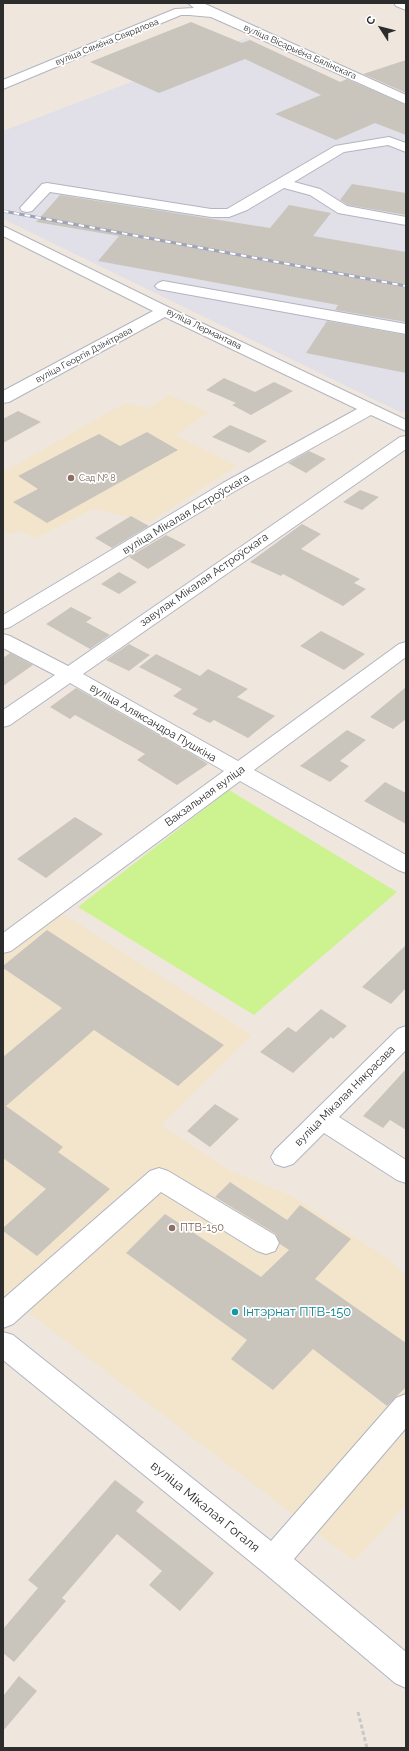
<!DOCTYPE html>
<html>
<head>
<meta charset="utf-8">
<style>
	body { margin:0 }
	#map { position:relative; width:409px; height:1751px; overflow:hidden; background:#efe7de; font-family:Raleway,sans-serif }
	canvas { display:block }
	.frame { position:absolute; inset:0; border:4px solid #2c2c2c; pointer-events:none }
	.north { position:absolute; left:361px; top:8px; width:40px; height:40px; -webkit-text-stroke:3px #fff; paint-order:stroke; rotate:306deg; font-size:11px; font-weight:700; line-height:16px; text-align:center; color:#2c2c2c }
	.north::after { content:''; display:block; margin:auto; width:14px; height:18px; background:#2c2c2c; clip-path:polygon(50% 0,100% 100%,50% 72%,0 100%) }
</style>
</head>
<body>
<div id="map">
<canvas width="409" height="1751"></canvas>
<div class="frame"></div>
<div class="north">С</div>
</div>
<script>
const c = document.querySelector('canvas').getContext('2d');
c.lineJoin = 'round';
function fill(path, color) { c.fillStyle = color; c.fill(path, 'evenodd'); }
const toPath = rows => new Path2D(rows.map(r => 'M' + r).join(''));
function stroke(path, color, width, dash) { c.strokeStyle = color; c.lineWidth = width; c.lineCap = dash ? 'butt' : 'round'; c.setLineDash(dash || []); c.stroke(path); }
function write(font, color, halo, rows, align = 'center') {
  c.font = font + ' Raleway,sans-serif'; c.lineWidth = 3.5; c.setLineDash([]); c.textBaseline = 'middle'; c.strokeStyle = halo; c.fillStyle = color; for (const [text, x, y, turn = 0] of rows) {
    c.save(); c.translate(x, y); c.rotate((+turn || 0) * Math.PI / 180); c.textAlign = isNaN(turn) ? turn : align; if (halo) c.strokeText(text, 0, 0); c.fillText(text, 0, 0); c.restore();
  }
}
fill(toPath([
	[246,38,406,112,406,411,402,413,3,219,3,131]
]), '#e1dfe7');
fill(toPath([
	[170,395,209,412,176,435,237,466,150,522,93,509,36,538,19,531,10,534,3,531,3,472,125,403,148,408],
	[62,913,252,1035,161,1125,231,1171,292,1196,390,1260,406,1276,406,1505,354,1561,3,1293,3,955]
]), '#f2e5cc');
fill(toPath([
	[229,790,397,892,254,1015,78,907]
]), '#ccf390');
fill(toPath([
	[191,22,242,43,250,40,340,82,347,79,406,105,406,135,375,123,336,140,275,114,321,95,245,59,159,93,90,62],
	[406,60,406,93,363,74],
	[352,184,406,193,406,215,348,205,340,200],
	[60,195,270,228,289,205,331,213,313,236,406,252,406,322,335,310,338,305,98,261,119,236,36,222],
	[327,321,406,335,406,373,306,353],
	[224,378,255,392,274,382,293,391,251,415,232,405,236,403,206,390],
	[18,411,41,422,3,443,3,419],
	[230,425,267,441,249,453,212,437],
	[147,432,178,450,47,523,13,502,38,489,18,476,79,444,99,434,120,446],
	[309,451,326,459,306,473,288,463],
	[360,490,379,497,362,510,343,502],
	[131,516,149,526,112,548,95,538],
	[302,524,321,534,301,549,360,579,354,583,366,589,343,606,283,574,281,576,250,562],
	[166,535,186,545,148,569,129,557],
	[119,572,137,582,119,594,101,584],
	[71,607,92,618,86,622,110,635,90,649,46,624],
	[321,631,365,654,344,670,300,646],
	[129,644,150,655,129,671,106,660],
	[10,653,33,665,3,686,3,658],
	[156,654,200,676,208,669,248,689,237,697,275,716,248,738,214,720,210,723,192,714,198,709,173,696,182,689,139,667],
	[406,687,406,719,393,729,370,717],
	[76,688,192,754,208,764,177,785,137,760,145,754,75,715,70,719,50,707],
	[347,730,366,740,340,761,349,766,330,782,300,766],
	[385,782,406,793,406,824,364,801],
	[75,817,103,834,46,878,17,859],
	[47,930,224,1045,178,1086,94,1030,6,1106,63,1147,58,1152,110,1189,37,1256,3,1231,3,1228,46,1189,3,1158,3,1057,62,1008,3,968,3,966],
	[406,945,406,988,391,1004,362,987],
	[321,1009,347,1026,333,1039,331,1037,293,1073,260,1052,288,1027,296,1032],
	[406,1069,406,1130,390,1120,383,1128,363,1116],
	[215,1104,239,1119,210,1147,187,1131],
	[230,1182,287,1220,300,1205,351,1239,315,1279,406,1343,406,1387,387,1406,313,1349,273,1390,231,1359,247,1340,126,1253,165,1214,261,1277,289,1250,280,1244,276,1234,215,1197],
	[115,1480,144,1502,136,1511,214,1573,180,1611,149,1585,162,1571,117,1534,62,1598,66,1601,14,1662,3,1653,3,1629,38,1588,28,1580],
	[19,1676,37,1691,3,1731,3,1696]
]), '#cac5bc');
const minor = toPath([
	[188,3,203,3,406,95,406,104,211,17,189,15,181,15,3,89,3,80,175,9,194,8,188,3],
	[394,3,406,3,406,10,396,6,394,3],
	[389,137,406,143,406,152,388,145,344,152,294,182,320,189,347,206,406,217,406,225,338,213,310,195,284,188,247,210,229,217,211,217,50,192,32,211,27,212,22,211,20,208,42,184,47,183,211,209,227,209,335,146,389,137],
	[3,226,170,308,406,420,406,431,371,415,235,491,10,627,3,629,3,615,223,483,357,409,165,317,9,402,3,403,3,391,153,311,3,236,3,226],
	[163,281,406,324,406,334,158,289,155,286,158,283,163,281],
	[406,436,406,449,83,674,238,761,399,644,406,642,406,657,254,770,406,855,406,873,398,870,240,781,11,951,3,953,3,933,224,771,70,683,10,725,3,727,3,710,55,675,3,648,3,634,10,636,68,666,400,437,406,436],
	[406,1026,406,1050,339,1117,406,1160,406,1183,397,1180,324,1133,293,1164,284,1167,275,1164,271,1157,275,1150,398,1029,406,1026],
	[159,1168,168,1171,275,1235,279,1243,275,1251,266,1254,257,1251,161,1192,13,1324,3,1328,3,1299,150,1171,159,1168],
	[3,1332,13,1335,271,1541,396,1398,406,1394,406,1428,294,1559,406,1652,406,1688,395,1683,262,1571,3,1360,3,1332]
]);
stroke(minor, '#b1b5c1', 2);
stroke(toPath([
	[358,1712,367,1748]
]), '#c8c8c8', 3, [4, 2.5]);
fill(minor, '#fff');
const rail = toPath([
	[3,211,406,286]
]);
stroke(rail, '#9fa4b9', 3);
stroke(rail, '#fff', 2, [5.5]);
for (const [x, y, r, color] of [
	[71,478,4,"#8d6e63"],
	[172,1228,4,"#8d6e63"],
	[235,1312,4,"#0f9aa8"]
]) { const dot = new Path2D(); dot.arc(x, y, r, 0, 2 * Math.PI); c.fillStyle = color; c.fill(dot); stroke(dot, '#fff', 1.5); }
write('9px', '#2c2c2c', '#fff', [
	["вуліца Сямёна Свярдлова",107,42,-22],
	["вуліца Вісарыёна Бялінскага",300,52,24],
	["вуліца Лермантава",204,329,26],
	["вуліца Георгія Дзімітрава",84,355,-28]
]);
write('9px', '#785e54', '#fff', [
	["Сад № 8",79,478]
], 'left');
write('11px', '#2c2c2c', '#fff', [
	["вуліца Мікалая Астроўскага",186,514,-31],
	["завулак Мікалая Астроўскага",204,580,-35],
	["вуліца Аляксандра Пушкіна",153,723,30],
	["Вакзальная вуліца",205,796,-36],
	["вуліца Мікалая Някрасава",345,1096,-45]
]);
write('11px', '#785e54', '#fff', [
	["ПТВ-150",180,1228]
], 'left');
write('13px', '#0d838f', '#fff', [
	["Інтэрнат ПТВ-150",243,1312]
], 'left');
write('13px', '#2c2c2c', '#fff', [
	["вуліца Мікалая Гогаля",205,1507,39]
]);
</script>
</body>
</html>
